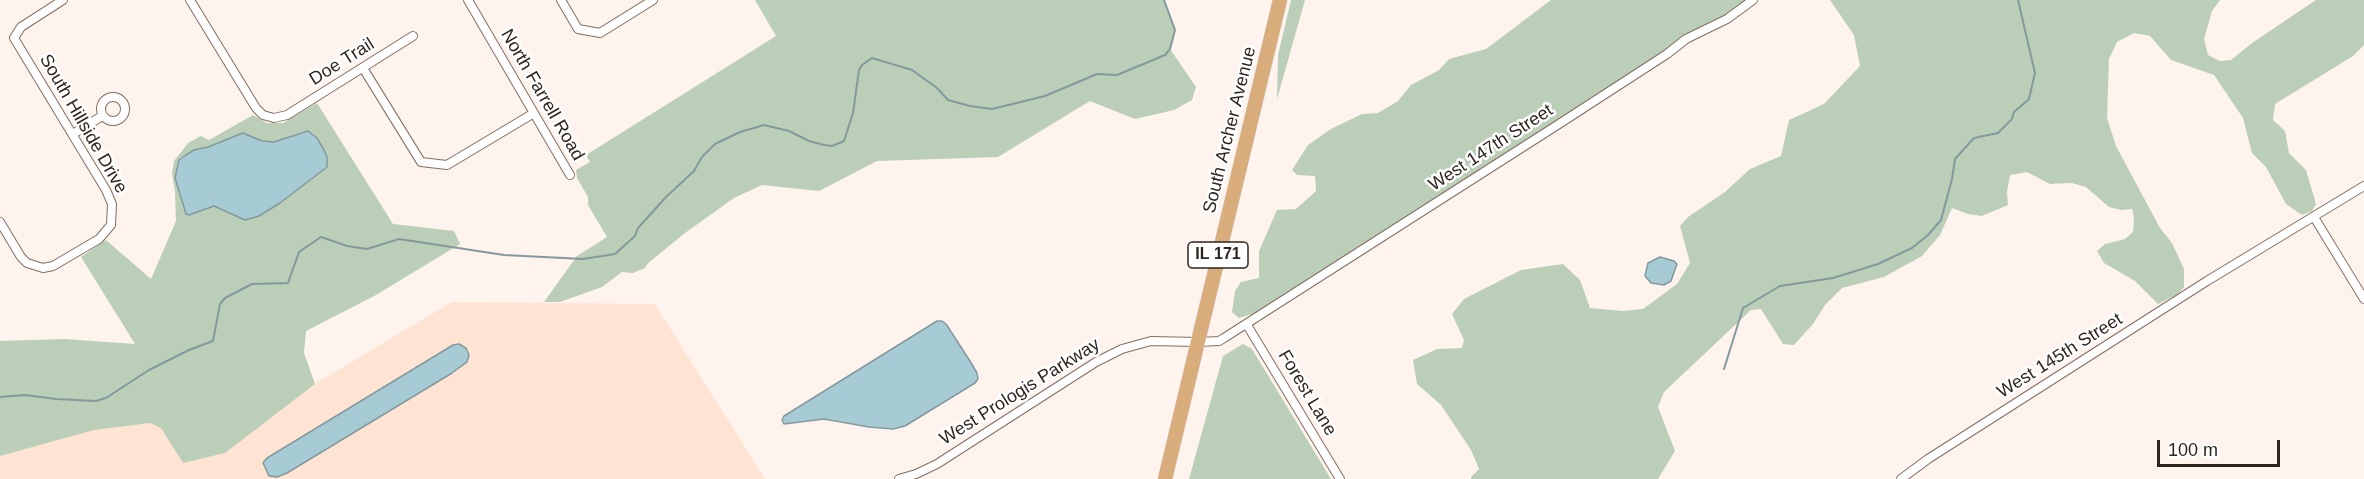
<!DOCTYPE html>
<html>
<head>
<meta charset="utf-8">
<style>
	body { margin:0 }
	#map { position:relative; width:2364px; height:479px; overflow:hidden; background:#fef3ed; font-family:Helvetica,sans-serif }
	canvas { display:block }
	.scale { position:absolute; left:2157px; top:440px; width:123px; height:27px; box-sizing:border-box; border:3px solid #2e251f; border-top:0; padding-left:8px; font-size:18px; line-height:21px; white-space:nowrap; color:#2e251f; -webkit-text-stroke:4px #fff; paint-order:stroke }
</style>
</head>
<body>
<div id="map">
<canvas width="2364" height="479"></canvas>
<div class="scale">100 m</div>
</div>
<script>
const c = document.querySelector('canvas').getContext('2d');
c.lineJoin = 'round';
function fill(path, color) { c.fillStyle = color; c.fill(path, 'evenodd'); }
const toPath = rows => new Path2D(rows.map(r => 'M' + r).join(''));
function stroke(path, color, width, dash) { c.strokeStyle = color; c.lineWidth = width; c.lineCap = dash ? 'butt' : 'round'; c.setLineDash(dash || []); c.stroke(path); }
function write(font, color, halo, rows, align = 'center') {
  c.font = font + ' Helvetica,sans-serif'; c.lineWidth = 5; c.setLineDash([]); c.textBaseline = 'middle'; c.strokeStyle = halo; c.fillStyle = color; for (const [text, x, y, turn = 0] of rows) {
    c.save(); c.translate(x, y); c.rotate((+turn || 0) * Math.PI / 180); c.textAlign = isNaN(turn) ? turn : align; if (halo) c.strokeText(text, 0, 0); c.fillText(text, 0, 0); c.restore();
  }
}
fill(toPath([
	[452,302,655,304,765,479,0,479,0,432,147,405,183,463]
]), '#ffe4d4');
fill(toPath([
	[755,0,1164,0,1175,30,1170,49,1196,87,1192,100,1174,110,1135,119,1090,101,998,157,877,161,819,191,762,185,734,198,685,233,647,264,645,268,633,273,622,272,602,287,560,302,544,302,577,256,607,237,588,205,588,197,577,178,576,170,590,162,586,155,776,36],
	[1291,0,1305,0,1277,99,1278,55],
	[1551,0,1753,0,1259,312,1239,318,1232,312,1235,291,1241,282,1259,278,1259,251,1277,210,1296,209,1316,191,1315,176,1297,175,1292,170,1308,145,1331,129,1362,114,1378,113,1398,101,1411,85,1439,70,1449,59,1486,49],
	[1830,0,2220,0,2212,11,2204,39,2208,55,2220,61,2231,60,2252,43,2316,0,2364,0,2364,45,2353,56,2275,104,2273,120,2285,131,2289,153,2306,170,2316,204,2312,211,2302,215,2286,204,2266,167,2252,153,2243,118,2214,75,2171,60,2150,36,2134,33,2117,42,2109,59,2107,118,2116,146,2160,228,2172,243,2184,269,2184,287,2178,294,2158,304,2135,281,2104,263,2097,251,2105,244,2125,239,2133,232,2134,218,2132,209,2121,210,2109,207,2086,187,2072,183,2050,184,2027,172,2010,175,2007,192,2008,205,1982,216,1968,214,1952,208,1940,235,1922,256,1884,277,1842,288,1825,305,1813,324,1794,345,1783,344,1761,309,1751,310,1664,392,1658,407,1675,451,1658,479,1471,479,1471,477,1479,469,1471,450,1441,405,1417,384,1413,360,1437,349,1462,348,1464,340,1452,314,1464,299,1521,270,1563,264,1580,280,1590,308,1623,311,1643,309,1677,284,1690,263,1680,226,1688,217,1725,192,1750,169,1781,156,1789,120,1824,104,1860,66,1854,35],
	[317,103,393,224,454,231,460,244,376,295,306,331,304,353,315,384,225,453,183,463,161,428,150,423,94,430,0,456,0,341,64,339,135,344,81,257,106,240,151,279,176,221,175,192,172,173,174,161,188,143,201,136,209,140,253,115,267,123,283,123],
	[1243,344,1252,349,1331,479,1189,479,1223,356]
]), '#bbcfb8');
const water = toPath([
	[308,131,317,138,324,150,327,157,327,167,280,203,259,216,245,220,214,206,189,215,186,214,175,178,179,160,186,155,194,150,208,147,243,133,262,141,274,142,308,131],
	[1660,257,1674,261,1677,264,1671,281,1664,285,1651,283,1645,276,1648,263,1660,257],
	[937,321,942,321,946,324,970,361,977,373,978,379,975,383,905,426,893,429,869,427,824,419,784,424,782,420,784,416,937,321],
	[459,344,466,348,469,355,467,362,452,373,287,473,277,477,269,476,263,463,267,458,453,345,459,344]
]);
fill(water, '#a7cbd4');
stroke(water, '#83999e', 1.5);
stroke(toPath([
	[1724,369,1743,308,1780,286,1833,278,1878,264,1912,248,1928,235,1941,220,1952,179,1955,159,1974,138,1998,133,2012,119,2014,112,2029,99,2035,73,2018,0],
	[0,397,25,395,56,399,96,401,106,398,149,370,189,350,213,341,220,304,225,298,252,284,288,283,299,252,321,237,347,246,367,249,399,239,504,255,583,259,615,254,635,236,638,228,666,197,694,171,702,157,715,144,740,132,764,125,789,131,809,141,824,145,832,146,844,141,853,113,859,70,862,65,872,58,912,70,937,88,948,100,970,106,992,109,1045,96,1097,74,1117,75,1165,55,1170,49,1175,30,1164,0]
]), '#83999e', 2);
const street = toPath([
	[190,0,256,108,263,115,274,118,287,115,413,36],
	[468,0,570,175],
	[561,0,578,29,600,33,653,0],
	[363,68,421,162,447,165,534,113],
	'101 109a12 12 0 1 1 24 0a12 12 0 1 1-24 0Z',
	[73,134,102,116],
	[2314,217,2364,299],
	[0,222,21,257,27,263,43,268,53,266,99,239,111,225,112,204,106,190,14,38,21,27,63,0],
	[1247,325,1340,479],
	[899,479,916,474,937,464,1096,362,1122,349,1151,341,1198,342,1219,341,1224,338,1559,124,1667,54,1686,39,1727,19,1753,0],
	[1901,479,1928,459,2207,281,2364,186]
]);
const primary = toPath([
	[1165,479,1280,0]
]);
stroke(street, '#846d60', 10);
stroke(primary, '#d5d3d2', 15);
stroke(street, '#fff', 8);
stroke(primary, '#d9ac7b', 14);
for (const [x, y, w] of [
	[1218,255,60]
]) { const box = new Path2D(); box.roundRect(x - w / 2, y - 13, w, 26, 4.5); c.fillStyle = '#fff'; c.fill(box); stroke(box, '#2e251f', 1.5); }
write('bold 16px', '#2e251f', null, [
	["IL 171",1218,255]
]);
write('18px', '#2e251f', '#fff', [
	["Doe Trail",342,62,-32],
	["North Farrell Road",542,95,60],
	["South Hillside Drive",83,124,60],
	["South Archer Avenue",1230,130,-76],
	["West 147th Street",1491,148,-33],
	["West 145th Street",2060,356,-32],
	["West Prologis Parkway",1020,392,-32],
	["Forest Lane",1307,393,59]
]);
</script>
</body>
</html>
